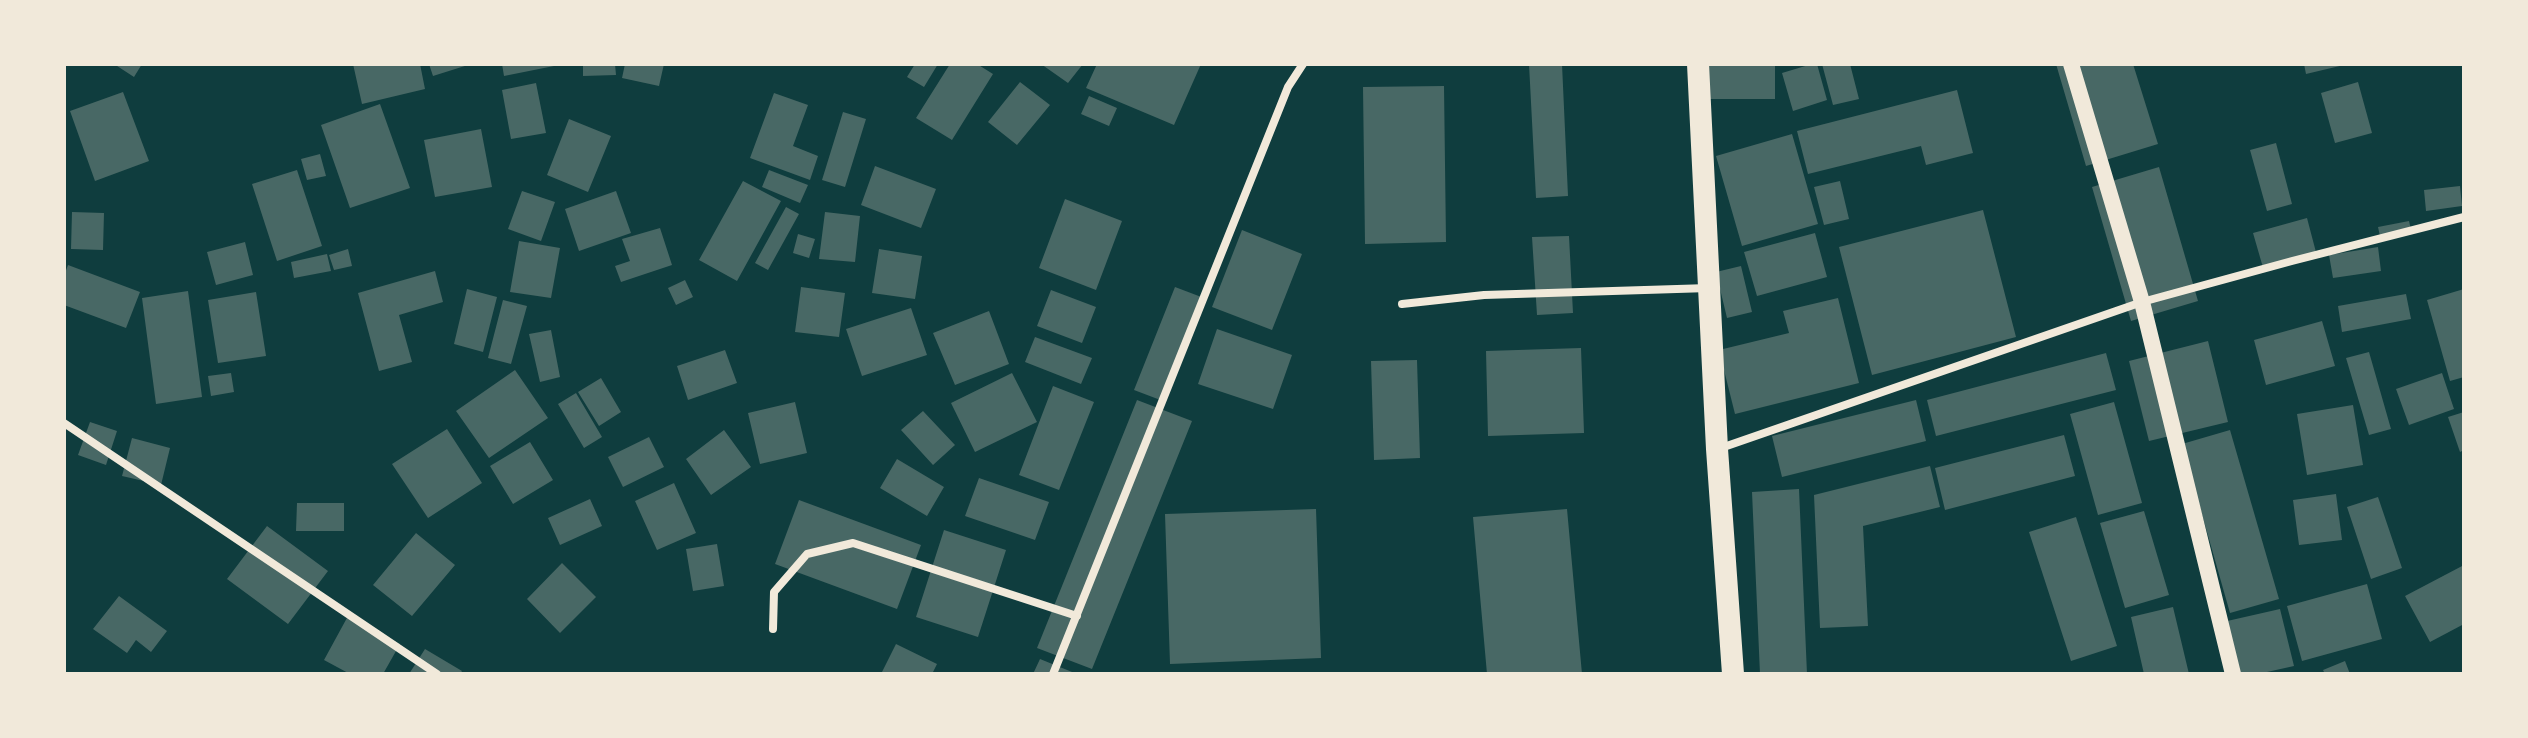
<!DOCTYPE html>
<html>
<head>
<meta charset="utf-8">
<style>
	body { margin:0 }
	#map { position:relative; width:2528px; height:738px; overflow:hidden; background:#0f3d3e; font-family:Commissioner,sans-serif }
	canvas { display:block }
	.frame { position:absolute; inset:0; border:66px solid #f1e9da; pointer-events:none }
</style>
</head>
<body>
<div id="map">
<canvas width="2528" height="738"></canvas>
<div class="frame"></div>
</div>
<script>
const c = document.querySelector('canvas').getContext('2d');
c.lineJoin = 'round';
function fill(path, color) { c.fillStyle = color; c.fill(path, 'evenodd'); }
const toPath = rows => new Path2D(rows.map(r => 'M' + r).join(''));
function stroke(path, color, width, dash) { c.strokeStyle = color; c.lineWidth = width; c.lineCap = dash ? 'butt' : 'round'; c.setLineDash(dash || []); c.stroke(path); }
fill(toPath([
	[114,64,142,64,134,77],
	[353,64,420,64,425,89,362,104],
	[429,64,468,64,468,65,433,76],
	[502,64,559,64,559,65,504,76],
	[583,64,615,64,616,75,583,76],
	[625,64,664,64,659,86,622,78],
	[915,64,938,64,924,87,907,77],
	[950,64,977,64,993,74,952,140,916,118],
	[1041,64,1083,64,1068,83],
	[1097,64,1201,64,1174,125,1086,88],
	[1529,64,1562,64,1568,196,1536,198],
	[1704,64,1775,64,1775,99,1704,99],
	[1812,64,1817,64,1827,100,1793,111,1782,73],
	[1822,64,1850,64,1859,99,1833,105],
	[2056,64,2133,64,2158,144,2086,166],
	[2304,64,2344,64,2344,65,2306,74],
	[1020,82,1050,105,1017,145,988,122],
	[2358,82,2372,133,2335,143,2321,93],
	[536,83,546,133,511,139,502,90],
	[1444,86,1446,242,1365,244,1363,87],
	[1957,90,1973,153,1926,165,1921,146,1808,174,1797,131],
	[123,92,149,161,95,181,70,111],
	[774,93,808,105,793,146,818,156,810,180,750,158],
	[1089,96,1117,108,1109,126,1081,114],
	[380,104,410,188,350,208,321,125],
	[843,112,866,119,845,187,822,180],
	[569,119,611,136,588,192,547,175],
	[481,129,492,187,435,197,424,140],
	[1792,134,1818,224,1742,246,1716,156],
	[2276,143,2292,204,2267,211,2250,150],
	[320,154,326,176,307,180,301,159],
	[875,166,936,189,921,228,861,205],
	[2159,167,2198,301,2131,321,2092,187],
	[297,170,322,246,277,261,252,184],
	[769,170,808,185,800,203,762,187],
	[743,181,781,201,737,281,699,260],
	[1840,181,1849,219,1824,225,1814,187],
	[2460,186,2462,206,2426,211,2424,190],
	[522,191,555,202,541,241,508,229],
	[616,191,631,233,579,251,565,209],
	[1065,199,1122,221,1096,290,1039,268],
	[786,207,799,214,768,270,755,263],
	[1983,210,2016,337,1872,375,1839,247],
	[72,212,104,213,103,250,71,249],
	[825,212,860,216,855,262,819,259],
	[2307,218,2317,256,2264,271,2253,233],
	[2409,221,2412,234,2381,241,2378,227],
	[660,228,672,265,621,282,615,266,630,261,622,239],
	[1242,230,1302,254,1272,330,1212,307],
	[1815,233,1827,277,1757,296,1744,252],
	[798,234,815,239,809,258,793,253],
	[1569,236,1573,313,1537,315,1532,237],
	[519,241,560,248,551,298,510,292],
	[245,242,253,275,216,285,207,252],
	[2378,247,2381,271,2333,278,2329,255],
	[348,249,352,266,334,270,329,255],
	[879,249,922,256,915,299,872,293],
	[327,254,331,271,294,278,291,262],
	[68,265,140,292,126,328,64,305,64,276],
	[1741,266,1752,312,1727,318,1716,272],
	[435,271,443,302,399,315,412,362,379,371,358,293],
	[685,280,693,297,676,305,668,288],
	[801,287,845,293,839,337,795,332],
	[1175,287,1204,298,1163,401,1134,390],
	[467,289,497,297,483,352,454,344],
	[2464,289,2464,377,2450,381,2427,300],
	[1051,290,1096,307,1082,343,1037,326],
	[188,291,202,397,156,404,142,298],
	[256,292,266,356,218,363,208,300],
	[2406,294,2411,319,2342,332,2338,306],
	[1838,298,1859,383,1735,414,1719,350,1789,333,1783,311],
	[503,300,527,306,511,364,488,358],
	[911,308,927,355,862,376,846,329],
	[989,311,1009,364,955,385,933,333],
	[2322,321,2335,366,2266,385,2254,340],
	[1217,329,1292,355,1273,409,1198,384],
	[551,330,560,377,540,382,529,334],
	[1035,337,1092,358,1081,384,1025,362],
	[2208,341,2228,422,2149,441,2129,361],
	[1581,348,1584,433,1488,436,1486,351],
	[725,350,737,383,688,400,677,366],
	[2369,352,2391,429,2369,435,2346,358],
	[2106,353,2116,390,1936,436,1927,400],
	[1417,360,1420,458,1374,460,1371,361],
	[515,370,548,418,489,458,456,411],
	[231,373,234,392,211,396,208,376],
	[1012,373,1037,422,975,452,951,403],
	[2442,373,2454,409,2409,425,2396,389],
	[601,378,621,412,599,426,578,392],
	[1053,386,1094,402,1059,490,1019,475],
	[576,393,602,437,584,448,558,404],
	[1137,400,1192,421,1092,669,1037,648],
	[1916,400,1926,441,1782,477,1772,436],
	[795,402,807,453,760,464,748,413],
	[2114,402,2142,503,2098,515,2070,414],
	[2353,405,2363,465,2307,475,2297,414],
	[923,411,955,445,933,465,901,430],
	[2464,412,2464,450,2460,452,2448,417],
	[90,422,117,431,106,465,78,455],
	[447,429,482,483,428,518,392,464],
	[724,430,751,467,711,495,686,459],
	[2230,430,2279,599,2230,613,2182,444],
	[2064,435,2075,476,1945,510,1935,468],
	[649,437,664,467,623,487,608,457],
	[132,438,170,448,161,485,122,476],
	[530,442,553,480,513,504,490,466],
	[897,459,944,487,927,516,880,488],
	[1930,466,1940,507,1863,526,1868,626,1820,628,1814,495],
	[979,478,1049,502,1035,540,965,516],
	[674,483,696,533,657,550,635,501],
	[1799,489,1807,674,1760,674,1752,492],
	[2336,494,2342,540,2299,545,2293,500],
	[2378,497,2402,568,2371,579,2347,507],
	[590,499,602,526,560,545,548,518],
	[799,500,921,545,897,609,775,564],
	[297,503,344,503,344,531,296,531],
	[1316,509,1321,658,1170,664,1165,514],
	[1567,509,1582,674,1487,674,1473,517],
	[2144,511,2169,595,2125,608,2100,523],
	[2076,517,2117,646,2071,661,2029,532],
	[267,526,328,571,288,624,227,579],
	[944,530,1006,550,978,637,916,617],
	[416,533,455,565,412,616,373,585],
	[717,544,724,586,693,591,686,549],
	[562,563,596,597,560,633,527,599],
	[2464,565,2464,624,2430,642,2405,596],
	[2367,584,2382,639,2302,661,2287,606],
	[119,596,167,631,151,652,136,640,127,653,93,629],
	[2173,607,2189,674,2144,674,2131,617],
	[2280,609,2294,666,2258,674,2226,674,2214,624],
	[348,616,400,644,383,674,350,674,324,660],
	[896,644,937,664,932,674,881,674],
	[425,649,462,671,460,674,409,674],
	[1040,659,1077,674,1033,674],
	[2345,661,2350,674,2325,674,2323,670]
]), '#486865');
stroke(toPath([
	[1402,304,1484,295,1709,288],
	[64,423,437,674],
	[1718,449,2142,302,2292,261,2464,217],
	[773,629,774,592,807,554,853,543,1077,616],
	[1053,674,1288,87,1303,64]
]), '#f1e9da', 8);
stroke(toPath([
	[2071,64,2142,302,2233,674]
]), '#f1e9da', 16);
stroke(toPath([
	[1698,64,1717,449,1733,674]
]), '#f1e9da', 22);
</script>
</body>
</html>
